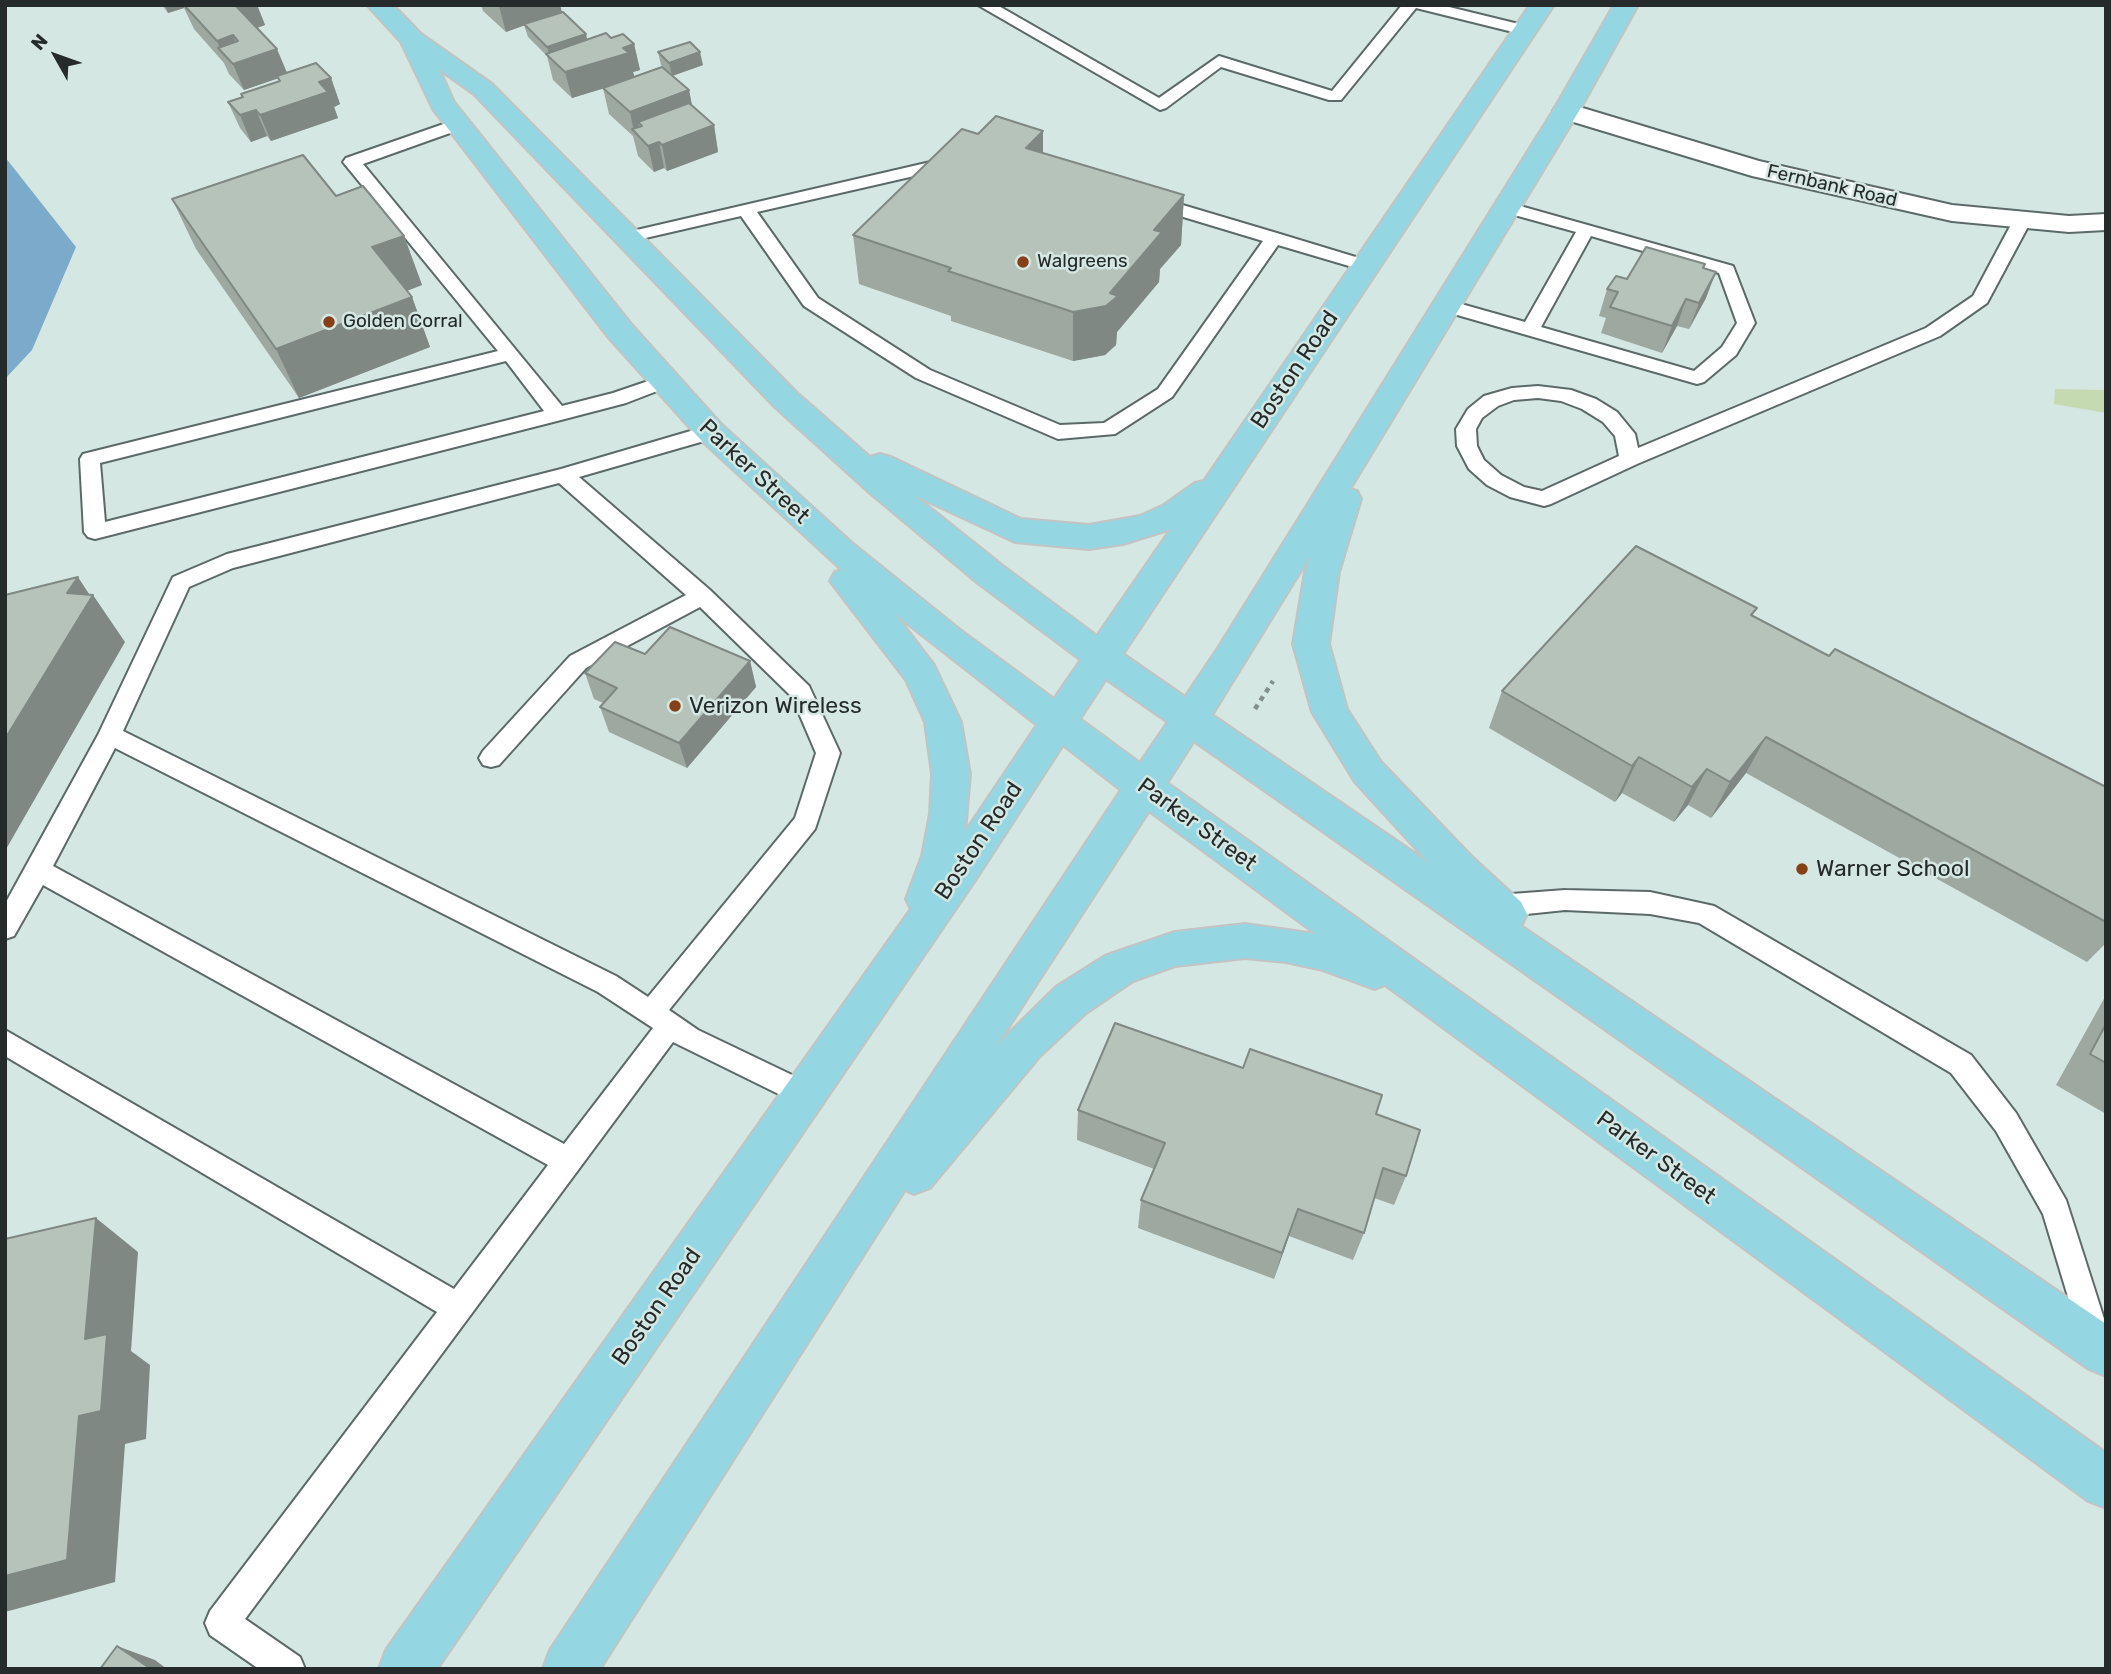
<!DOCTYPE html>
<html>
<head>
<meta charset="utf-8">
<style>
	body { margin:0 }
	#map { position:relative; width:2111px; height:1674px; overflow:hidden; background:#d5e7e3; font-family:Rubik,sans-serif }
	canvas { display:block }
	.frame { position:absolute; inset:0; border:7px solid #242b2a; pointer-events:none }
	.north { position:absolute; left:21px; top:21px; width:70px; height:70px; -webkit-text-stroke:5px #d5e7e3; paint-order:stroke; rotate:310deg; font-size:19px; font-weight:700; line-height:28px; text-align:center; color:#242b2a }
	.north::after { content:''; display:block; margin:auto; width:24px; height:32px; background:#242b2a; clip-path:polygon(50% 0,100% 100%,50% 72%,0 100%) }
</style>
</head>
<body>
<div id="map">
<canvas width="2111" height="1674"></canvas>
<div class="frame"></div>
<div class="north">N</div>
</div>
<script>
const c = document.querySelector('canvas').getContext('2d');
c.lineJoin = 'round';
function fill(path, color) { c.fillStyle = color; c.fill(path, 'evenodd'); }
const toPath = rows => new Path2D(rows.map(r => 'M' + r).join(''));
function stroke(path, color, width, dash) { c.strokeStyle = color; c.lineWidth = width; c.lineCap = dash ? 'butt' : 'round'; c.setLineDash(dash || []); c.stroke(path); }
function write(font, color, halo, rows, align = 'center') {
  c.font = font + ' Rubik,sans-serif'; c.lineWidth = 5; c.setLineDash([]); c.textBaseline = 'middle'; c.strokeStyle = halo; c.fillStyle = color; for (const [text, x, y, turn = 0] of rows) {
    c.save(); c.translate(x, y); c.rotate((+turn || 0) * Math.PI / 180); c.textAlign = isNaN(turn) ? turn : align; if (halo) c.strokeText(text, 0, 0); c.fillText(text, 0, 0); c.restore();
  }
}
fill(toPath([
	[2055,389,2106,390,2106,413,2054,404]
]), '#c6dab2');
fill(toPath([
	[5,157,76,247,32,350,5,379]
]), '#7baaca');
const service = toPath([
	[978,5,997,5,1159,98,1219,56,1332,91,1402,5,1441,5,1531,27,1533,30,1525,35,1416,8,1341,100,1329,100,1221,67,1166,108,1160,110,978,5],
	[458,119,464,120,466,124,464,128,363,164,562,406,613,393,663,376,670,378,673,382,670,386,626,403,557,421,95,539,88,537,84,532,80,459,83,454,498,351,343,162,346,158,458,119],
	[506,361,544,411,105,522,100,463,506,361],
	[952,157,961,162,958,166,757,212,818,298,930,370,1060,425,1104,423,1158,389,1263,241,1147,206,1144,202,1147,198,1159,198,1280,234,1372,262,1375,266,1366,271,1278,245,1172,397,1115,434,1058,439,916,378,804,306,741,216,628,242,619,237,628,232,952,157],
	[1506,202,1733,266,1755,323,1736,355,1704,382,1697,384,1440,310,1438,306,1440,302,1447,300,1525,322,1576,232,1500,211,1497,207,1506,202],
	[1591,236,1719,273,1737,323,1722,347,1694,371,1541,327,1591,236],
	[2023,214,2032,219,1987,303,1940,336,1637,464,1551,504,1544,506,1510,497,1487,485,1469,469,1457,446,1456,429,1468,409,1484,396,1512,388,1538,386,1571,390,1596,399,1617,412,1635,434,1638,448,1926,328,1973,296,2014,219,2023,214],
	[1538,398,1561,401,1582,409,1603,422,1615,436,1619,456,1542,491,1524,487,1501,475,1484,460,1477,446,1476,429,1482,418,1498,406,1514,400,1538,398],
	[711,425,718,427,721,432,718,437,579,477,710,590,809,686,840,753,815,829,669,1010,698,1030,815,1086,819,1095,815,1104,805,1107,673,1042,245,1619,300,1657,305,1669,259,1669,210,1635,205,1623,210,1611,437,1312,5,1056,5,1030,454,1289,548,1165,43,885,14,936,5,939,5,904,98,735,173,577,227,554,561,469,711,425],
	[559,483,686,595,570,656,483,751,479,758,483,765,491,767,499,765,586,668,700,607,792,697,816,753,795,818,648,997,616,976,123,731,189,587,233,568,559,483],
	[115,748,598,992,653,1028,564,1144,53,866,115,748],
	[1565,890,1650,892,1714,906,1971,1055,2016,1113,2066,1200,2106,1325,2106,1353,2096,1357,2085,1353,2043,1214,1996,1131,1951,1073,1699,923,1650,914,1565,910,1498,917,1489,913,1485,906,1489,899,1498,895,1565,890]
]);
const secondary = toPath([
	[1566,103,1759,161,1952,205,2069,216,2106,214,2106,230,2069,232,1952,221,1752,176,1557,117,1553,111,1557,105,1566,103]
]);
const primary = toPath([
	[367,5,393,5,421,34,492,84,797,393,870,457,880,454,891,457,1021,519,1089,525,1140,516,1164,505,1195,483,1204,481,1530,5,1554,5,1123,654,1185,697,1218,648,1553,111,1614,5,1638,5,1579,111,1350,489,1357,491,1361,499,1339,572,1329,644,1347,709,1381,762,1471,856,1521,902,1527,914,1521,926,2106,1324,2106,1376,2089,1369,1194,741,1167,783,2106,1453,2106,1508,2088,1501,1385,985,1375,989,1323,970,1286,962,1245,958,1175,966,1133,981,1086,1013,1040,1056,930,1188,914,1194,905,1190,600,1669,543,1669,550,1650,1121,790,1063,745,978,876,437,1669,379,1669,386,1650,911,909,906,899,922,856,930,814,932,774,925,722,906,680,830,581,835,572,842,570,700,439,609,338,433,109,401,42,367,5],
	[439,69,474,94,775,407,870,493,979,584,1081,660,1054,699,959,629,852,543,722,425,631,324,454,102,439,69],
	[914,495,1015,542,1089,549,1123,544,1171,529,1097,636,1003,566,914,495],
	[1310,556,1305,572,1293,644,1312,712,1355,782,1429,863,1212,715,1310,556],
	[895,614,1037,725,965,832,970,774,961,722,934,665,895,614],
	[1106,679,1168,722,1140,763,1080,719,1106,679],
	[1149,811,1316,934,1245,924,1175,932,1119,951,1105,956,1056,987,997,1045,1149,811]
]);
stroke(service, '#5b6a68', 4);
stroke(secondary, '#5b6a68', 4);
stroke(primary, '#c2c4c3', 4);
stroke(toPath([
	[1255,709,1273,681]
]), '#83908e', 4.5, [5, 5]);
fill(service, '#fff');
fill(secondary, '#fff');
fill(primary, '#94d7e3');
fill(toPath([
	[162,5,257,5,265,25,257,28,287,73,331,78,340,104,334,107,338,118,271,141,267,136,251,142,240,128,228,102,242,97,241,94,279,81,277,78,244,90,229,74,224,63,194,29,184,8,168,13],
	[481,5,560,5,561,12,587,40,611,38,634,44,640,70,633,72,634,77,666,70,661,65,658,52,703,65,672,76,689,90,692,106,714,125,718,152,667,171,664,168,654,172,638,156,633,136,609,114,603,88,572,98,553,80,547,56,528,37,524,25,506,32,483,11],
	[1043,131,1043,153,1184,195,1181,245,1160,269,1159,282,1117,332,1116,345,1105,355,1073,361,951,321,951,316,859,284,853,235,978,134],
	[336,196,404,236,422,285,406,291,412,297,430,347,299,398,196,249,172,199],
	[1703,268,1706,298,1689,329,1677,326,1662,353,1601,333,1606,318,1599,316,1607,289,1627,279],
	[1757,608,1752,616,1829,656,2106,787,2106,943,2087,962,1746,773,1711,818,1688,805,1674,822,1622,793,1615,802,1489,728,1502,691],
	[750,661,756,687,687,768,609,732,600,707,603,703,594,699,585,673],
	[2106,995,2106,1114,2056,1085],
	[1078,1110,1376,1114,1406,1176,1394,1205,1374,1198,1364,1233,1353,1260,1289,1236,1274,1279,1138,1228,1141,1200,1154,1169,1077,1140]
]), '#9da8a1');
fill(toPath([
	[165,5,183,5,184,8,168,13],
	[257,5,265,25,247,31,236,6],
	[501,5,560,5,562,12,506,32,499,6],
	[586,34,589,47,550,57,547,47],
	[233,35,243,60,277,49,288,75,244,90,233,64,221,52,217,41],
	[634,44,640,70,633,72,635,79,572,98,565,72],
	[700,52,703,65,672,76,669,63],
	[331,78,340,104,334,107,338,118,271,141,260,115,319,82],
	[689,90,694,116,642,126,638,122,641,136,634,132,630,112],
	[256,110,267,136,251,142,240,115],
	[714,125,718,152,667,171,662,145],
	[1043,131,1043,179,1026,148],
	[659,142,664,168,654,172,648,146],
	[1184,195,1181,245,1160,269,1159,282,1117,332,1116,345,1105,355,1073,361,1073,312,1110,293,1154,230],
	[404,236,422,285,391,297,372,247],
	[1716,272,1706,298,1689,329,1699,303],
	[412,297,430,347,299,398,276,349],
	[1686,299,1677,326,1662,353,1672,326],
	[78,577,91,597,93,595,125,642,5,851,5,739,67,593],
	[750,661,756,687,687,768,679,743],
	[1766,737,1746,773,1711,818,1730,782],
	[1639,757,1622,793,1615,802,1632,766],
	[1707,769,1688,805,1674,822,1692,787],
	[1298,1209,1289,1236,1274,1279,1282,1253],
	[96,1218,138,1252,131,1351,150,1365,146,1439,125,1444,115,1582,5,1612,5,1576,85,1339],
	[117,1646,155,1660,167,1669,151,1669]
]), '#7f8883');
const building = toPath([
	[184,5,237,5,236,6,277,49,233,64,218,48,238,41,233,35,217,41,184,5],
	[563,12,586,34,547,47,524,24,563,12],
	[606,33,611,38,623,34,634,44,623,48,629,53,565,72,546,54,606,33],
	[690,42,700,52,669,63,658,52,690,42],
	[316,63,331,78,319,82,328,92,260,115,256,110,240,115,228,102,243,97,241,94,280,81,277,76,316,63],
	[662,67,689,90,630,112,603,88,662,67],
	[689,103,714,125,662,145,659,142,648,146,632,129,642,126,638,122,689,103],
	[996,116,1043,131,1026,148,1184,195,1154,230,1162,232,1110,293,1118,296,1106,306,1073,312,948,271,951,268,853,235,962,129,978,134,996,116],
	[303,155,336,196,363,186,404,236,372,247,412,297,276,349,172,199,303,155],
	[1646,247,1705,264,1703,268,1716,272,1699,303,1686,299,1672,326,1610,307,1618,292,1607,289,1616,276,1627,279,1646,247],
	[1636,546,1757,608,1751,615,1829,656,1835,649,2106,787,2106,922,1766,737,1730,782,1707,769,1692,787,1639,757,1632,766,1502,691,1636,546],
	[78,577,67,593,93,595,5,739,5,595,78,577],
	[670,627,750,661,679,743,600,707,617,688,585,673,615,642,645,654,670,627],
	[1115,1023,1243,1068,1250,1049,1382,1095,1376,1114,1420,1130,1406,1176,1383,1168,1364,1233,1298,1209,1282,1253,1141,1200,1165,1143,1078,1110,1115,1023],
	[2106,1024,2106,1063,2090,1054,2106,1024],
	[96,1218,85,1339,107,1334,101,1411,79,1416,67,1560,5,1576,5,1239,96,1218],
	[117,1646,151,1669,100,1669,117,1646]
]);
fill(building, '#b6c3bb');
stroke(building, '#7f8883', 2);
for (const [x, y, r, color] of [
	[1023,262,7,"#854017"],
	[329,322,7,"#854017"],
	[675,706,7,"#854017"],
	[1802,869,7,"#854017"]
]) { const dot = new Path2D(); dot.arc(x, y, r, 0, 2 * Math.PI); c.fillStyle = color; c.fill(dot); stroke(dot, '#d5e7e3', 2.5); }
write('19px', '#242b2a', '#d5e7e3', [
	["Fernbank Road",1832,186,13]
]);
write('19px', '#242b2a', '#d5e7e3', [
	["Walgreens",1037,262],
	["Golden Corral",343,322]
], 'left');
write('23px', '#242b2a', '#d5e7e3', [
	["Boston Road",1295,370,-56],
	["Parker Street",754,472,43],
	["Parker Street",1197,825,36],
	["Boston Road",979,841,-56],
	["Parker Street",1656,1158,36],
	["Boston Road",657,1307,-55]
]);
write('23px', '#242b2a', '#d5e7e3', [
	["Verizon Wireless",689,706],
	["Warner School",1816,869]
], 'left');
</script>
</body>
</html>
